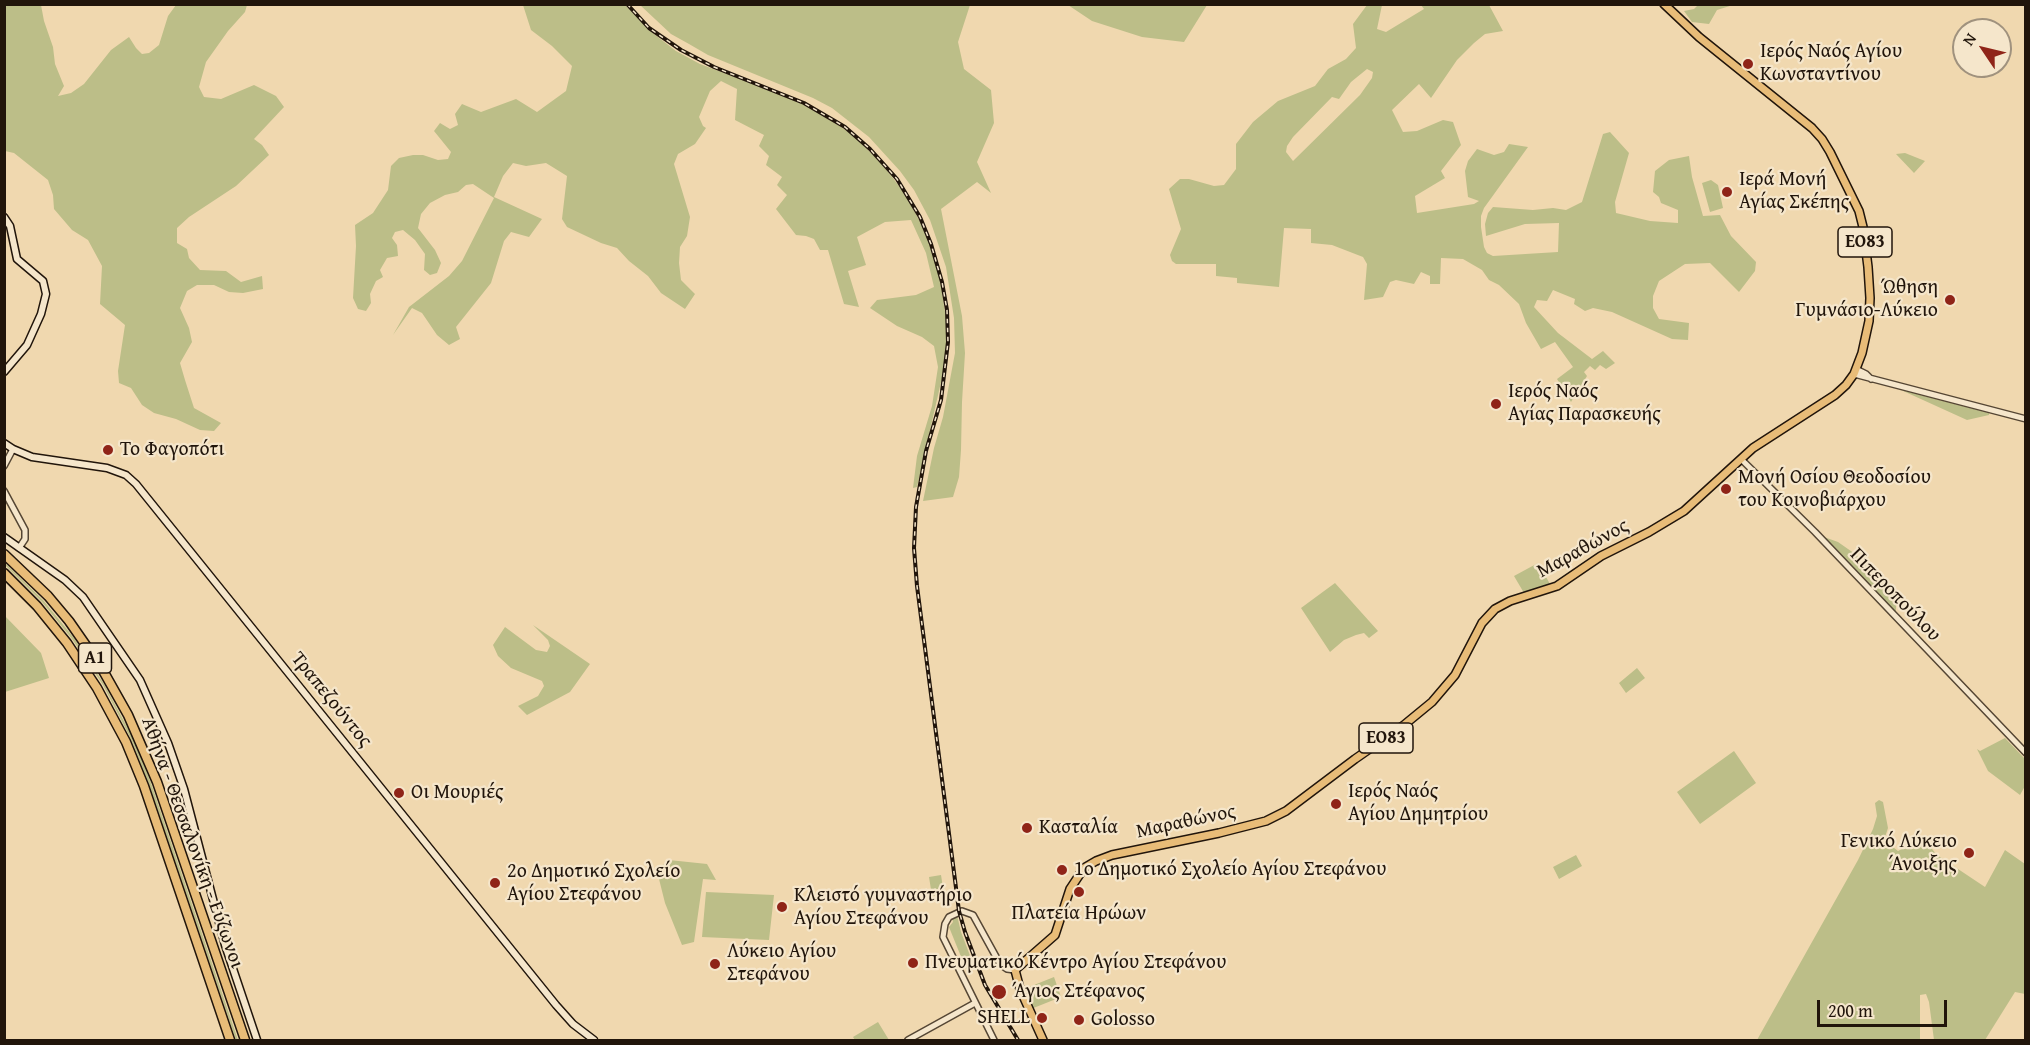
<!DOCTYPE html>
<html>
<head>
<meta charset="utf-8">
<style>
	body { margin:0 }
	#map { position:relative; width:2030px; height:1045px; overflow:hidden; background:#f0d8af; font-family:"Gentium Book Plus",serif }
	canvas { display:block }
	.frame { position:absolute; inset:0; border:6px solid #21150b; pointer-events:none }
	.north { position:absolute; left:1952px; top:18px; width:60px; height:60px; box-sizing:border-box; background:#f5e6cb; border:2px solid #a0927e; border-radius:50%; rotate:305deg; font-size:16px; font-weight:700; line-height:24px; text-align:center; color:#21150b }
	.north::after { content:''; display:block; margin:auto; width:21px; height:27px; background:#8f2418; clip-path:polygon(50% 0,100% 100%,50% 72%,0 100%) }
	.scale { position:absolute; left:1817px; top:1000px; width:130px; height:27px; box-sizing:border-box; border:3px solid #21150b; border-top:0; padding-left:8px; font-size:18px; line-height:21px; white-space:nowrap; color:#21150b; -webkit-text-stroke:4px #f5e6cb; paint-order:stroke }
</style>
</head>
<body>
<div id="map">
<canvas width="2030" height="1045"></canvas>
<div class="frame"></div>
<div class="north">N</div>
<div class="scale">200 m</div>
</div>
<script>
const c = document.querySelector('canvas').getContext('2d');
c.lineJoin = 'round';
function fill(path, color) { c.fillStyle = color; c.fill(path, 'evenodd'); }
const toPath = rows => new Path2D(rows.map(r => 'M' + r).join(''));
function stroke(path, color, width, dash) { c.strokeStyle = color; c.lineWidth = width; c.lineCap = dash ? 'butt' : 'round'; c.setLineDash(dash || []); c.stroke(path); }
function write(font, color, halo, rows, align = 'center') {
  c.font = font + ' "Gentium Book Plus",serif'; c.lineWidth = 4.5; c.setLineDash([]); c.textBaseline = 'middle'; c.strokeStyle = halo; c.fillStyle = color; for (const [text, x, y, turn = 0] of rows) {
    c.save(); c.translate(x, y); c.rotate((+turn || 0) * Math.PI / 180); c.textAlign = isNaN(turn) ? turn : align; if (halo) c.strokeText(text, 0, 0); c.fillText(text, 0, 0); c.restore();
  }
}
fill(toPath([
	[5,4,41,5,44,21,53,47,55,64,64,86,58,96,71,93,84,84,111,50,129,37,136,48,142,54,149,53,159,45,168,16,176,5,247,5,245,12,228,31,206,62,199,87,204,97,221,99,254,85,276,96,284,107,254,139,262,145,269,155,236,186,189,217,177,228,177,243,187,249,189,258,200,270,226,271,241,282,262,276,263,289,243,293,229,292,214,285,197,285,187,291,180,308,189,328,192,342,180,363,185,380,194,408,221,423,214,431,200,430,176,419,154,413,142,405,131,388,119,383,118,371,125,325,100,304,102,266,88,240,72,230,54,209,53,195,48,180,14,153,5,151],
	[523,5,625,5,654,34,676,51,700,64,799,101,817,111,853,135,883,165,905,194,924,229,938,267,946,318,947,344,944,369,917,487,913,488,917,456,932,406,938,367,934,346,922,337,897,326,870,308,877,300,916,295,934,287,926,253,911,220,885,222,857,237,866,265,848,271,859,307,844,304,828,250,820,250,814,239,806,236,796,235,776,209,787,195,777,185,782,177,766,165,769,156,759,146,764,135,735,120,737,89,721,81,710,91,699,117,703,126,706,128,695,144,678,154,674,164,690,217,687,236,680,247,679,263,681,280,695,294,685,309,661,293,648,276,629,261,617,248,601,243,567,227,562,219,567,176,546,163,526,166,513,163,503,176,494,197,542,219,529,237,511,232,504,241,491,283,456,327,460,339,449,345,437,335,422,313,412,308,393,335,409,307,449,276,462,261,494,198,473,184,466,185,458,192,445,195,430,203,421,214,418,228,435,250,441,263,437,273,430,275,424,270,425,254,415,240,403,230,395,232,392,238,397,245,398,256,387,258,380,270,383,277,376,281,370,294,371,303,366,311,358,309,353,298,356,246,355,225,373,213,388,190,391,166,399,158,413,155,423,155,438,160,448,159,451,152,434,131,440,123,450,129,458,125,455,114,462,104,481,112,516,99,537,112,566,91,572,66,552,46,531,30],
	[640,5,970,5,958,42,964,69,991,90,994,123,977,162,991,193,977,182,941,209,962,316,965,353,962,402,961,450,959,477,953,497,923,501,934,448,943,417,955,353,954,318,946,267,930,220,914,190,900,171,869,137,832,108,813,98,708,55,689,44,671,34],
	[1068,5,1207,5,1184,42,1142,37,1092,21],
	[1367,5,1382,5,1377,29,1386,32,1424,9,1421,5,1489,5,1503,31,1485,34,1474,43,1457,60,1431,98,1419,84,1392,110,1403,132,1417,131,1443,120,1453,122,1461,145,1441,171,1445,178,1415,196,1417,213,1474,204,1479,201,1468,197,1465,171,1468,161,1477,149,1494,155,1504,152,1509,144,1528,147,1484,208,1481,216,1481,227,1484,247,1487,253,1493,256,1558,252,1559,223,1525,224,1486,236,1485,224,1488,213,1493,207,1533,210,1553,208,1566,210,1582,202,1603,134,1610,132,1629,153,1615,202,1616,213,1650,221,1678,223,1678,210,1661,203,1659,197,1653,192,1655,171,1669,160,1689,156,1692,177,1703,216,1720,215,1731,236,1756,262,1755,271,1739,292,1710,263,1685,264,1659,281,1653,296,1653,308,1659,319,1689,323,1688,340,1672,339,1612,312,1593,308,1585,311,1574,304,1575,299,1553,290,1547,301,1537,300,1534,307,1558,333,1592,359,1603,351,1615,363,1606,369,1600,365,1595,370,1590,366,1584,372,1587,376,1571,402,1557,379,1573,367,1555,342,1541,349,1526,323,1519,304,1499,285,1489,280,1482,270,1463,259,1441,258,1440,284,1430,284,1430,276,1421,272,1414,284,1396,280,1390,282,1383,297,1364,300,1367,264,1363,257,1332,245,1311,243,1311,229,1284,228,1279,287,1237,283,1237,278,1216,276,1216,264,1176,264,1172,261,1170,255,1181,229,1169,189,1180,179,1189,179,1214,186,1224,185,1236,169,1236,144,1253,122,1278,101,1315,86,1328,69,1346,59,1356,48,1353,24],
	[1367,69,1373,72,1372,78,1360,95,1293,161,1286,152,1287,146,1293,137,1332,97,1339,99,1351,82],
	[1698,5,1698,4,1733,5,1717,10,1709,24,1692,22,1684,11,1694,9],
	[1905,153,1925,161,1914,173,1896,154],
	[1711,180,1718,185,1723,208,1710,212,1702,183],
	[1901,390,1989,413,1989,415,1967,420],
	[1824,537,1838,542,1878,570,1885,580,1896,606,1896,613],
	[4,562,43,600,74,638,104,684,133,738,151,783,238,1040,236,1040,149,784,131,739,103,685,72,639,42,602,5,565],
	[1538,563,1550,584,1524,593,1514,576],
	[1335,583,1378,631,1369,638,1364,633,1356,635,1344,640,1330,652,1301,608],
	[4,615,41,653,49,678,5,692],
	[533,625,590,664,570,692,527,715,518,706,538,696,544,686,542,681,511,668,498,656,493,645,505,627,536,650,547,652,550,646,548,640],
	[1637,668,1645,678,1626,693,1619,683],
	[2005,738,2025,759,2025,786,2020,795,1988,771,1977,749,1980,751],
	[1734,751,1756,783,1700,824,1677,792],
	[1879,800,1883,802,1888,828,1885,837,1889,844,1898,851,1923,838,1937,855,1985,887,2005,850,2025,864,2025,994,2015,992,1985,1040,1934,1040,1929,1002,1926,994,1920,995,1920,1040,1757,1040,1858,860,1873,829,1877,816,1875,803],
	[1576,855,1582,866,1559,879,1553,867],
	[669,860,707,864,716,880,703,879,694,942,682,945,665,903,656,867,668,863],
	[941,875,944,894,932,896,929,877],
	[706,892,774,895,769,940,702,937],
	[957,915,961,932,974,966,966,969,949,927,953,922,952,918],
	[1054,977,1061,997,1031,1009,1024,989],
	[878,1022,889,1040,855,1040,853,1037]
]), '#bcbe88');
const tertiary = toPath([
	[1856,369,1866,374,1871,379],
	[1854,374,2026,419],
	[1741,459,1815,532,2026,753],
	[4,466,13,449],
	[4,491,25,530,25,539,19,548],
	[908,1040,975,1003],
	[994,1040,943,937,945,924,949,917,962,911,973,915,1000,964,1007,969,1015,970]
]);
const secondary = toPath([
	[4,217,10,226,17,259,43,281,46,294,41,314,27,345,4,372],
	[4,443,13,449,32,457,107,468,126,475,136,484,556,1005,573,1024,594,1040],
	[4,537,65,580,83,597,140,680,168,743,184,789,225,945,257,1040]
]);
const primary = toPath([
	[1043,1040,1020,989,1015,970,1055,935,1070,889,1084,868,1096,861,1112,855,1219,833,1266,821,1286,811,1355,759,1404,725,1432,702,1455,675,1482,623,1495,609,1510,601,1557,586,1601,556,1649,532,1684,511,1753,448,1835,395,1846,385,1854,374,1862,353,1869,321,1870,298,1868,267,1863,227,1859,211,1830,152,1822,139,1812,128,1699,37,1664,4]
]);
const motorway = toPath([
	[4,554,48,596,69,621,101,667,128,715,157,782,245,1040],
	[4,573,37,606,67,643,97,688,126,742,144,786,230,1040]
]);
stroke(tertiary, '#554634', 8);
stroke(secondary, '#21150b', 9);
stroke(primary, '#21150b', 10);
stroke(motorway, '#21150b', 11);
stroke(tertiary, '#f5e6cb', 5);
stroke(secondary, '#f5e6cb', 6);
stroke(primary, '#e8bc78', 7);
stroke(motorway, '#e8bc78', 8);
const rail = toPath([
	[627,4,649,28,681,50,714,67,804,103,845,127,870,149,897,179,920,217,931,244,942,282,947,310,948,342,941,400,926,451,916,507,914,548,917,586,959,911,965,932,985,985,1018,1040]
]);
stroke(rail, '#21150b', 4);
stroke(rail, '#f5e6cb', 1.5, [4.5]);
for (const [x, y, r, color] of [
	[1748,64,6,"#8f2418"],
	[1727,192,6,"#8f2418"],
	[1950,300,6,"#8f2418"],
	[1496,404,6,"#8f2418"],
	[108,450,6,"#8f2418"],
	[1726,489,6,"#8f2418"],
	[399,793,6,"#8f2418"],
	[1336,804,6,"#8f2418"],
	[1027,828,6,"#8f2418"],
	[1969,853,6,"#8f2418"],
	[1062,870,6,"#8f2418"],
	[495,883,6,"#8f2418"],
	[1079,892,6,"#8f2418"],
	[782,907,6,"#8f2418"],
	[913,963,6,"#8f2418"],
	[715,964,6,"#8f2418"],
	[999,992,8,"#8f2418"],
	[1042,1018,6,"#8f2418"],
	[1079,1020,6,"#8f2418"]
]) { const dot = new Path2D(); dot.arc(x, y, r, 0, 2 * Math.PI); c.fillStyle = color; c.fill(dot); stroke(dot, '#f5e6cb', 2); }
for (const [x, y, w] of [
	[1865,242,54],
	[95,658,33],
	[1386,738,54]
]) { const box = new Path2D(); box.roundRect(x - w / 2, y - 15, w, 30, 4.5); c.fillStyle = '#f5e6cb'; c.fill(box); stroke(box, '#21150b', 1.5); }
write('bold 18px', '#21150b', null, [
	["ΕΟ83",1865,242],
	["Α1",95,658],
	["ΕΟ83",1386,738]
]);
write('20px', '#21150b', '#f5e6cb', [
	["Ιερός Ναός Αγίου",1760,52],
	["Κωνσταντίνου",1760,75],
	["Ιερά Μονή",1739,180],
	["Αγίας Σκέπης",1739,203],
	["Ώθηση",1938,288,"right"],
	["Γυμνάσιο-Λύκειο",1938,311,"right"],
	["Ιερός Ναός",1508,392],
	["Αγίας Παρασκευής",1508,415],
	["Το Φαγοπότι",120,450],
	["Μονή Οσίου Θεοδοσίου",1738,478],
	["του Κοινοβιάρχου",1738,501],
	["Ιερός Ναός",1348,792],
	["Αγίου Δημητρίου",1348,815],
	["Οι Μουριές",411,793],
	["Κασταλία",1039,828],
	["Γενικό Λύκειο",1957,842,"right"],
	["Άνοιξης",1957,865,"right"],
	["1ο Δημοτικό Σχολείο Αγίου Στεφάνου",1074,870],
	["2ο Δημοτικό Σχολείο",507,872],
	["Αγίου Στεφάνου",507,895],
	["Κλειστό γυμναστήριο",794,896],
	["Αγίου Στεφάνου",794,919],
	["Πλατεία Ηρώων",1079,914,"center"],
	["Λύκειο Αγίου",727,952],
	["Στεφάνου",727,975],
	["Πνευματικό Κέντρο Αγίου Στεφάνου",925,963],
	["Άγιος Στέφανος",1012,992],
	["SHELL",1030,1018,"right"],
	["Golosso",1091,1020]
], 'left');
write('20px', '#21150b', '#f5e6cb', [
	["Μαραθώνος",1583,549,-29],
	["Πιπεροπούλου",1895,595,46],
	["Τραπεζούντος",331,700,51],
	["Μαραθώνος",1186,822,-12],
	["Αθήνα - Θεσσαλονίκη - Εύζωνοι",192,843,70]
]);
</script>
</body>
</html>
